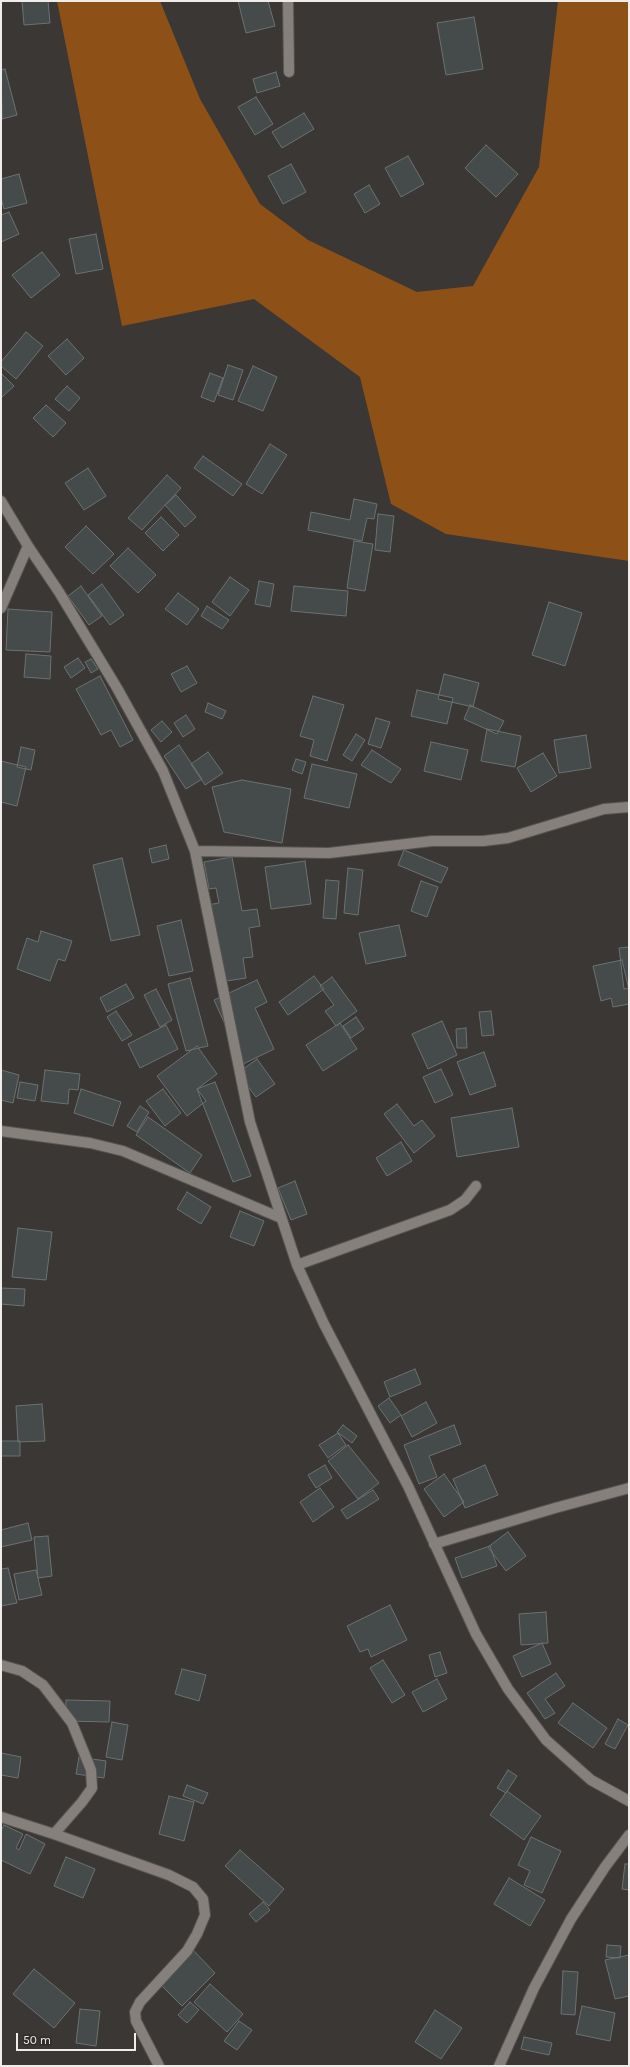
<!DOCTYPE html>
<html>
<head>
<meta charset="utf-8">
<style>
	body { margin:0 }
	#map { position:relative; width:630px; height:2067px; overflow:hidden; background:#3b3734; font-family:Karla,sans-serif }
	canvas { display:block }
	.frame { position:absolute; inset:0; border:2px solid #efecea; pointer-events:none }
	.scale { position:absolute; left:16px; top:2033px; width:120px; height:18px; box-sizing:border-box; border:2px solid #efecea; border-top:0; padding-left:5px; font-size:12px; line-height:14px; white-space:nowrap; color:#efecea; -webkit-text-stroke:3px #312d2a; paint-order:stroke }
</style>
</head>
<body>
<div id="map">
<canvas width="630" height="2067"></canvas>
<div class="frame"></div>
<div class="scale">50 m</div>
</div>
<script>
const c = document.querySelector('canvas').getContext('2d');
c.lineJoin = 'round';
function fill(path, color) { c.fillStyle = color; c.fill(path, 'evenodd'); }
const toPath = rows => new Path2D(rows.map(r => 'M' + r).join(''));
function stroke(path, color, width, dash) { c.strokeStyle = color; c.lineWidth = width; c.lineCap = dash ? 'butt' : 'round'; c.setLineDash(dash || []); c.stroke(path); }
fill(toPath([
	[57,1,160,1,200,99,260,204,308,240,417,292,473,286,539,167,558,1,629,1,629,561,446,534,391,504,360,377,254,299,122,326]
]), '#8d5118');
const building = toPath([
	[22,1,48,1,50,23,24,25,22,1],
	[238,1,268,1,275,26,246,33,238,1],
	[474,17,483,69,446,75,437,23,474,17],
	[5,69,17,115,2,119,1,70,5,69],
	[276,72,280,86,257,93,253,79,276,72],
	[256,97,273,124,255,135,238,107,256,97],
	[304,113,314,129,282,148,272,132,304,113],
	[486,145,518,174,496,197,465,168,486,145],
	[408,156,424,184,401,197,385,168,408,156],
	[291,164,306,192,283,204,268,176,291,164],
	[19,174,27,203,4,209,1,198,1,179,19,174],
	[369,185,380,204,365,213,354,194,369,185],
	[9,212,19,234,1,242,1,215,9,212],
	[96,234,103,269,76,274,69,239,96,234],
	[42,252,60,275,31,298,12,275,42,252],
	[26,332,43,346,16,379,1,366,1,362,26,332],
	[67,339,84,358,66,375,48,356,67,339],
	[228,365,243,370,233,400,218,395,228,365],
	[253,366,277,377,263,411,238,401,253,366],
	[1,373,14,386,2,397,1,395,1,373],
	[210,373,223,378,214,402,201,397,210,373],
	[67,386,80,398,69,411,55,399,67,386],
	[46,405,66,423,53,437,33,418,46,405],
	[270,444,287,455,262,494,246,484,270,444],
	[203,456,242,484,233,496,194,468,203,456],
	[88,468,106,496,84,510,65,483,88,468],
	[167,475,181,488,142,530,128,518,167,475],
	[176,495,196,517,185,527,165,505,176,495],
	[354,499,377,504,374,519,367,518,362,541,308,530,311,512,350,520,354,499],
	[378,514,394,516,390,552,375,550,378,514],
	[161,517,179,535,163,551,145,533,161,517],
	[86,526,114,554,93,574,65,547,86,526],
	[354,541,373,544,365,591,347,588,354,541],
	[128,548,156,575,138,593,110,566,128,548],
	[230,577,249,590,230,616,212,602,230,577],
	[259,581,274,584,270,607,255,604,259,581],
	[102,584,124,615,110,625,88,595,102,584],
	[81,586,102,616,89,625,68,596,81,586],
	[294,586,348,591,346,616,291,611,294,586],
	[178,593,199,609,187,625,165,609,178,593],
	[549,602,582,613,565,666,532,655,549,602],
	[207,606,229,620,222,629,201,616,207,606],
	[8,609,52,612,50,652,6,650,8,609],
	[26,654,51,656,50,679,24,677,26,654],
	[78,658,85,668,71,678,64,667,78,658],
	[91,659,98,669,91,673,85,662,91,659],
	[187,666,197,683,181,692,171,674,187,666],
	[444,674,479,683,473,707,438,699,444,674],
	[100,676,133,740,120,747,111,730,101,735,76,689,100,676],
	[417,690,453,698,447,724,411,716,417,690],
	[313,696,344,705,327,761,310,756,314,740,300,736,313,696],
	[208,703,226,711,222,719,205,712,208,703],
	[470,705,504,721,497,734,464,719,470,705],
	[186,715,195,729,183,737,174,723,186,715],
	[376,718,390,722,381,748,368,744,376,718],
	[162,721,172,732,161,742,151,730,162,721],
	[487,729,521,736,515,767,481,761,487,729],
	[356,734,365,740,352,761,343,755,356,734],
	[586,735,591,768,559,773,554,740,586,735],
	[431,742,468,750,461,780,424,771,431,742],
	[179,745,202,779,186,789,164,756,179,745],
	[21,747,35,750,31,770,17,767,21,747],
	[372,750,401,769,391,783,361,765,372,750],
	[208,752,223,773,205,785,191,764,208,752],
	[543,753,557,776,531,792,517,768,543,753],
	[296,759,306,762,302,774,292,770,296,759],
	[1,761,26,767,17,806,1,802,1,761],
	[312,764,357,774,349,808,304,798,312,764],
	[242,780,291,789,282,843,224,832,212,787,242,780],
	[166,845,169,859,152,863,149,849,166,845],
	[404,850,448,868,441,883,398,865,404,850],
	[232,857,242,911,257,909,260,926,249,928,253,957,243,958,246,978,220,982,207,905,219,903,216,888,209,889,204,862,232,857],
	[122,858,140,935,111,941,93,865,122,858],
	[305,861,311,904,271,909,265,867,305,861],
	[348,868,363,870,358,915,344,913,348,868],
	[326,880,339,881,336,919,323,918,326,880],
	[421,881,438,887,427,917,411,911,421,881],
	[181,920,193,971,169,976,157,926,181,920],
	[399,925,406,956,366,964,359,933,399,925],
	[41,931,72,941,65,961,58,959,50,981,17,969,27,938,38,942,41,931],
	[629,947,629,988,624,989,619,948,629,947],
	[622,960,629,990,629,1004,613,1007,611,998,601,1001,593,966,622,960],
	[314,976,324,989,288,1015,279,1002,314,976],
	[332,977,357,1011,336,1026,325,1011,334,1005,320,986,332,977],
	[190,978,208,1046,186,1051,168,984,190,978],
	[257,980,267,1002,255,1008,274,1049,243,1064,214,1000,257,980],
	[126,984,134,998,107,1012,100,998,126,984],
	[156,989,172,1020,160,1027,144,995,156,989],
	[116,1011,132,1035,122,1041,107,1017,116,1011],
	[491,1011,494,1035,482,1036,479,1012,491,1011],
	[356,1017,364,1029,351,1038,343,1026,356,1017],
	[442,1021,457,1055,428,1069,412,1034,442,1021],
	[340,1023,357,1049,323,1071,306,1045,340,1023],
	[166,1025,178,1049,140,1068,128,1044,166,1025],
	[466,1028,467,1048,457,1048,456,1029,466,1028],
	[197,1046,217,1074,197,1089,206,1101,187,1116,157,1076,197,1046],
	[484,1052,496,1086,470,1095,457,1062,484,1052],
	[257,1059,275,1084,256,1097,238,1073,257,1059],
	[441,1069,453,1095,435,1103,423,1077,441,1069],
	[1,1070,19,1075,13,1103,1,1100,1,1070],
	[45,1070,80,1074,78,1090,69,1089,68,1104,41,1101,45,1070],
	[20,1082,38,1085,35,1101,17,1098,20,1082],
	[215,1082,251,1176,233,1182,197,1089,215,1082],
	[81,1089,121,1102,113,1126,74,1113,81,1089],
	[163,1089,181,1113,165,1126,146,1101,163,1089],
	[397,1104,414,1126,422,1120,435,1136,414,1153,384,1114,397,1104],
	[140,1106,149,1112,137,1132,127,1126,140,1106],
	[512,1108,519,1147,457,1157,451,1118,512,1108],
	[148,1117,202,1155,190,1173,136,1135,148,1117],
	[401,1142,412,1161,387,1176,376,1158,401,1142],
	[295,1181,307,1214,291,1220,278,1188,295,1181],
	[187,1192,211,1207,201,1224,177,1209,187,1192],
	[240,1211,264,1221,254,1246,230,1237,240,1211],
	[18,1228,52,1232,46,1280,12,1277,18,1228],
	[1,1288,25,1289,24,1306,1,1304,1,1288],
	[415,1369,421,1384,390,1397,384,1382,415,1369],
	[389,1398,401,1415,390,1423,378,1406,389,1398],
	[426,1402,437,1423,412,1437,401,1416,426,1402],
	[42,1404,45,1441,18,1442,16,1406,42,1404],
	[343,1425,357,1436,352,1443,337,1432,343,1425],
	[454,1425,461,1444,429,1456,437,1477,419,1484,404,1445,454,1425],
	[338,1433,346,1445,328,1458,319,1445,338,1433],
	[1,1441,20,1441,20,1456,1,1456,1,1441],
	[348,1445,379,1483,358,1499,328,1461,348,1445],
	[325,1465,332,1478,316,1488,308,1475,325,1465],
	[485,1465,498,1495,465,1508,453,1479,485,1465],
	[444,1474,464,1502,444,1517,424,1489,444,1474],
	[320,1488,334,1507,313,1522,300,1502,320,1488],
	[373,1490,379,1499,347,1519,341,1510,373,1490],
	[28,1523,32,1540,1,1547,1,1530,28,1523],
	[508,1532,526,1556,506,1571,488,1547,508,1532],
	[48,1536,52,1576,38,1578,34,1537,48,1536],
	[490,1546,497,1566,462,1578,455,1558,490,1546],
	[8,1568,17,1603,1,1606,1,1569,8,1568],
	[36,1570,42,1595,19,1600,14,1574,36,1570],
	[390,1605,407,1640,371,1657,368,1649,360,1652,347,1626,390,1605],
	[546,1612,548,1643,521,1645,519,1614,546,1612],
	[542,1643,551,1664,522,1677,513,1656,542,1643],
	[440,1652,447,1673,435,1677,429,1655,440,1652],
	[383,1660,405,1695,392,1703,370,1668,383,1660],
	[182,1669,206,1675,199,1701,175,1694,182,1669],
	[556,1673,565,1686,545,1699,555,1713,545,1719,527,1693,556,1673],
	[437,1679,447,1699,423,1712,412,1692,437,1679],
	[66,1700,110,1701,109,1722,66,1721,66,1700],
	[573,1703,607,1728,593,1748,558,1723,573,1703],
	[618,1719,628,1725,615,1749,605,1744,618,1719],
	[112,1722,128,1725,122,1760,106,1757,112,1722],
	[1,1753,21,1757,18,1778,1,1775,1,1753],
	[79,1757,106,1761,104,1778,76,1774,79,1757],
	[508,1770,517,1776,506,1793,497,1788,508,1770],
	[187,1785,208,1793,203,1804,183,1796,187,1785],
	[507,1791,541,1816,524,1840,490,1815,507,1791],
	[169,1796,194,1802,184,1841,159,1834,169,1796],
	[4,1825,23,1834,16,1848,19,1850,26,1834,45,1844,30,1874,1,1860,1,1831,4,1825],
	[531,1837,561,1851,542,1893,524,1885,530,1871,518,1865,531,1837],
	[240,1850,284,1889,269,1906,225,1866,240,1850],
	[66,1857,95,1869,83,1898,54,1886,66,1857],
	[625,1864,629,1864,629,1890,622,1889,625,1864],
	[509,1878,545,1900,530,1926,494,1904,509,1878],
	[263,1902,270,1910,256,1922,249,1914,263,1902],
	[607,1945,621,1946,620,1958,606,1957,607,1945],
	[191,1948,215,1973,182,2006,157,1981,191,1948],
	[629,1955,629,1996,615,1999,605,1960,629,1955],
	[34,1969,75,2003,54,2028,13,1994,34,1969],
	[563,1971,578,1972,575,2015,561,2014,563,1971],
	[210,1984,243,2014,227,2032,194,2002,210,1984],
	[190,2002,199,2010,187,2023,178,2015,190,2002],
	[582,2006,615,2013,610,2041,576,2034,582,2006],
	[80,2009,100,2011,96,2046,76,2043,80,2009],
	[435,2010,462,2028,441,2059,415,2042,435,2010],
	[239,2021,252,2030,237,2050,224,2041,239,2021],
	[524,2037,552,2043,549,2055,521,2049,524,2037]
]);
fill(building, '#454b4a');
stroke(building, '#6c7271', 1);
const street = toPath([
	[288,1,289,72],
	[1,501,28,546,59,592,117,688,163,771,195,851,250,1122,297,1265,324,1324,408,1486,476,1634,508,1689,546,1740,591,1780,629,1801],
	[1,608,28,546],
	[195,851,329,853,432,841,483,841,508,838,604,809,629,807],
	[1,1131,90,1143,123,1151,281,1218],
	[297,1265,450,1210,465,1200,476,1186],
	[434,1544,555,1508,629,1488],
	[1,1665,22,1671,43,1685,72,1723,91,1770,92,1788,82,1802,54,1834],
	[1,1817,54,1834,169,1875,193,1887,203,1899,205,1915,197,1934,187,1951,140,2002,135,2012,136,2021,159,2066],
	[499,2066,534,1988,571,1919,605,1867,629,1835]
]);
stroke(street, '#575451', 12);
stroke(street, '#85807c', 10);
</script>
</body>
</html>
